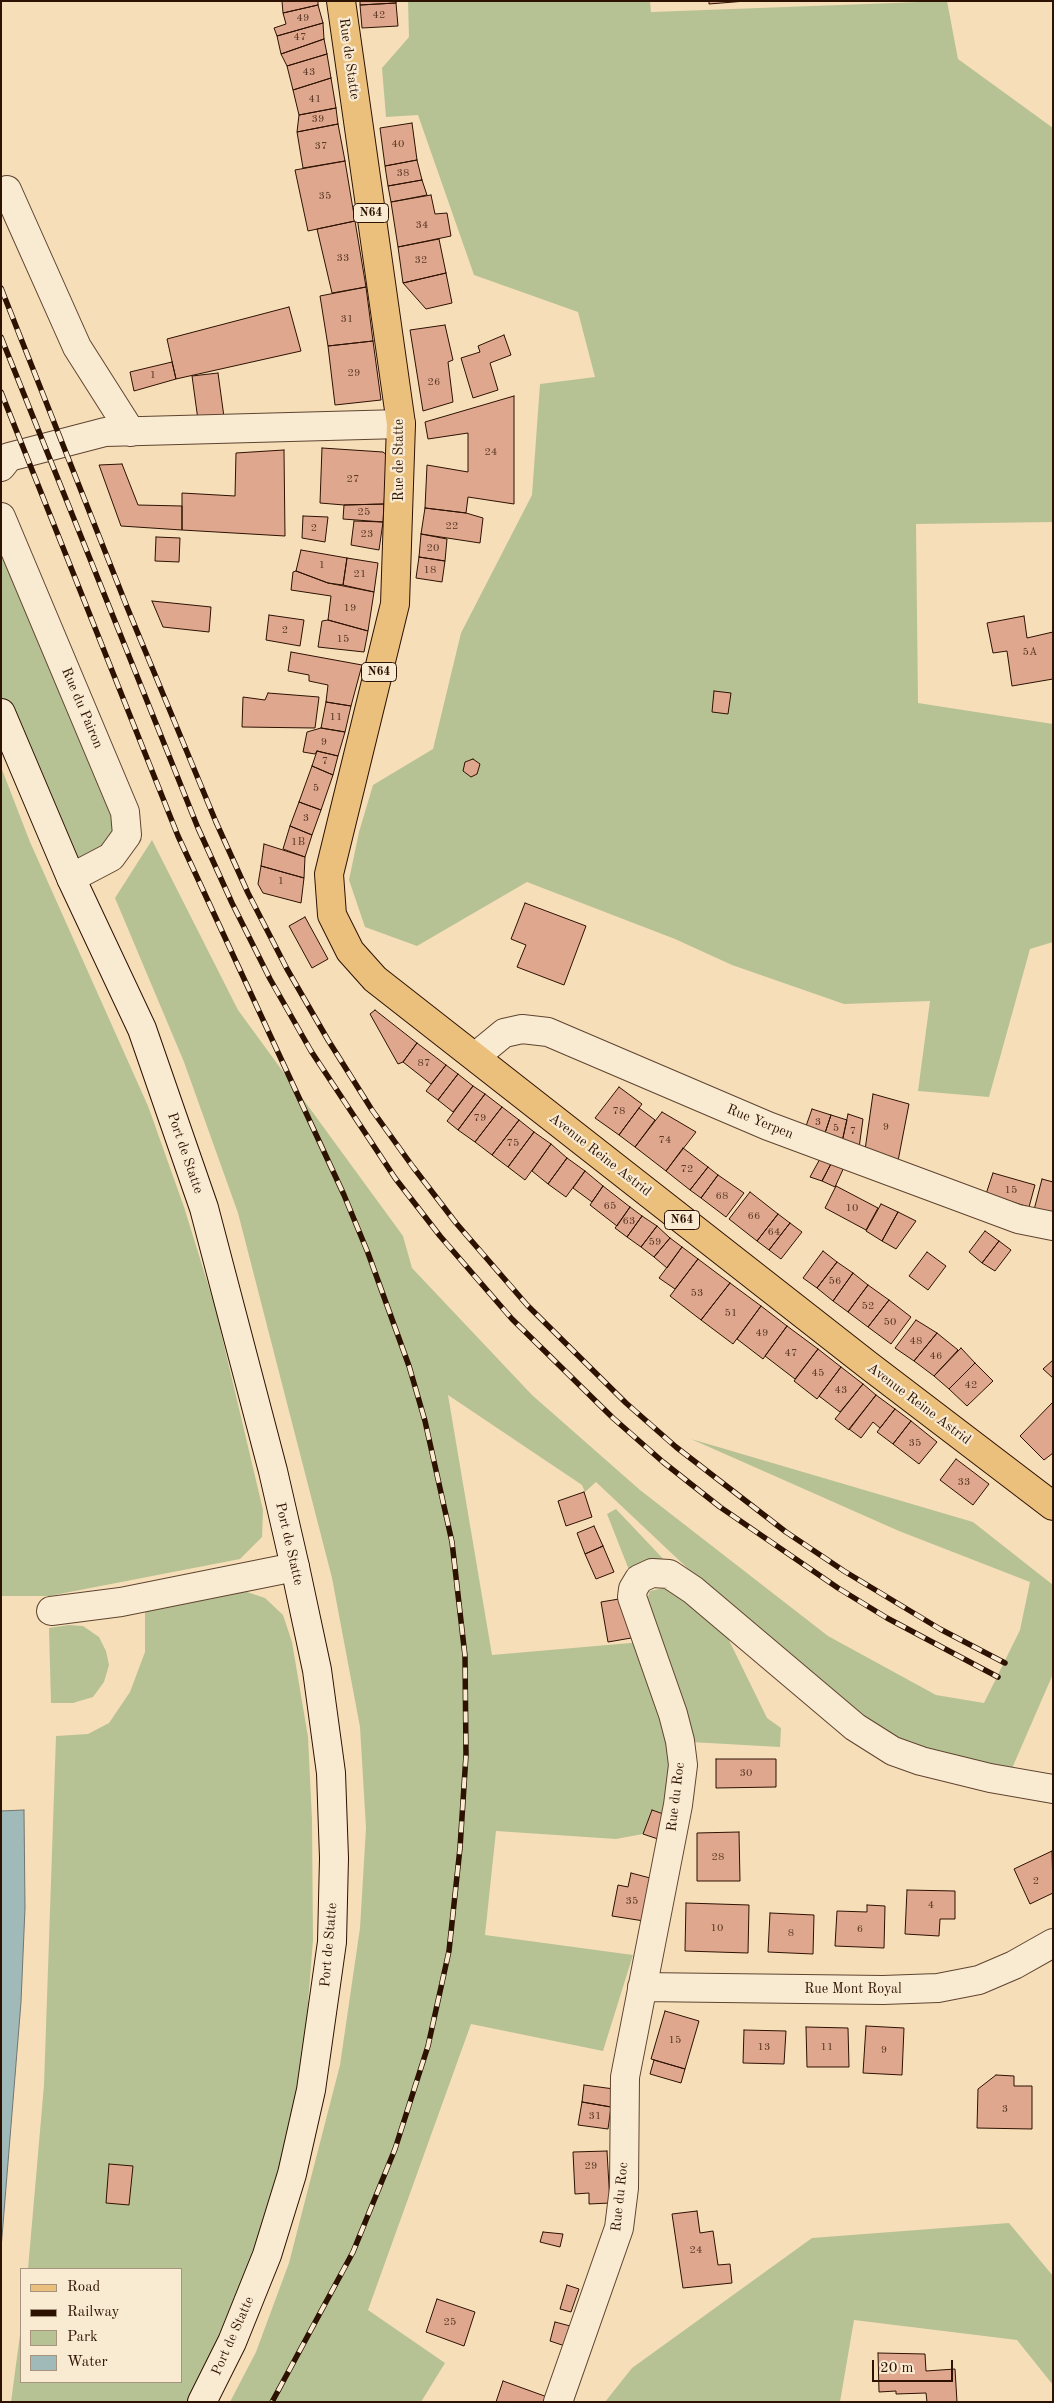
<!DOCTYPE html>
<html>
<head>
<meta charset="utf-8">
<style>
	body { margin:0 }
	#map { position:relative; width:1054px; height:2403px; overflow:hidden; background:#f6deb9; font-family:"Old Standard TT",serif }
	canvas { display:block }
	.frame { position:absolute; inset:0; border:2px solid #2d1101; pointer-events:none }
	.legend { position:absolute; left:20px; top:2268px; width:162px; height:115px; box-sizing:border-box; background:#f9ead2; border:1px solid #a7937e; margin:0; padding:6px 9px; list-style:none; font-size:15px; color:#2d1101 }
	.legend li { display:flex; align-items:center; gap:10px; height:25px }
	.legend b { width:25px; border:1px solid #a7937e }
	.scale { position:absolute; left:872px; top:2360px; width:81px; height:22px; box-sizing:border-box; border:2px solid #2d1101; border-top:0; padding-left:6px; font-size:15px; line-height:18px; white-space:nowrap; color:#2d1101; -webkit-text-stroke:4px #f9ead2; paint-order:stroke }
</style>
</head>
<body>
<div id="map">
<canvas width="1054" height="2403"></canvas>
<div class="frame"></div>
<ul class="legend">
<li><b style="height:6px;background:#ebbf7c"></b>Road</li>
<li><b style="height:6px;background:#2d1101"></b>Railway</li>
<li><b style="height:14px;background:#b7c294"></b>Park</li>
<li><b style="height:14px;background:#a0bab9"></b>Water</li>
</ul>
<div class="scale">20 m</div>
</div>
<script>
const c = document.querySelector('canvas').getContext('2d');
c.lineJoin = 'round';
function fill(path, color) { c.fillStyle = color; c.fill(path, 'evenodd'); }
const toPath = rows => new Path2D(rows.map(r => 'M' + r).join(''));
function stroke(path, color, width, dash) { c.strokeStyle = color; c.lineWidth = width; c.lineCap = dash ? 'butt' : 'round'; c.setLineDash(dash || []); c.stroke(path); }
function write(font, color, halo, rows, align = 'center') {
  c.font = font + ' "Old Standard TT",serif'; c.lineWidth = 4.5; c.setLineDash([]); c.textBaseline = 'middle'; c.strokeStyle = halo; c.fillStyle = color; for (const [text, x, y, turn = 0] of rows) {
    c.save(); c.translate(x, y); c.rotate((+turn || 0) * Math.PI / 180); c.textAlign = isNaN(turn) ? turn : align; if (halo) c.strokeText(text, 0, 0); c.fillText(text, 0, 0); c.restore();
  }
}
fill(toPath([
	[408,1,650,1,651,12,947,1,958,59,1053,128,1053,522,916,524,918,703,1053,724,1053,942,1030,949,989,1097,918,1091,930,1001,844,1004,732,965,675,939,527,882,417,946,365,927,349,880,359,832,373,785,433,749,461,633,532,495,540,384,595,377,578,312,474,275,418,115,386,117,382,68,409,37],
	[1,517,127,835,71,878,1,713],
	[1,767,30,842,148,1106,184,1207,215,1307,263,1510,262,1537,240,1559,49,1596,1,1596],
	[152,840,238,1010,403,1236,412,1268,532,1395,640,1490,828,1636,936,1695,984,1703,1020,1630,1030,1582,899,1531,691,1439,973,1522,1053,1585,1053,1674,1010,1773,933,1752,902,1740,874,1724,809,1673,718,1597,596,1482,585,1492,582,1485,448,1395,492,1655,642,1642,680,1741,669,1816,652,1810,643,1834,616,1839,496,1831,485,1935,633,1955,603,2051,471,2024,368,2310,445,2363,421,2402,230,2402,256,2352,289,2263,340,2065,360,1928,366,1828,360,1727,332,1578,238,1213,184,1062,115,898],
	[616,1509,669,1565,631,1575,607,1514],
	[664,1588,676,1593,723,1628,767,1718,781,1728,780,1747,690,1742,646,1603,650,1591],
	[238,1589,265,1598,283,1615,292,1642,308,1737,312,1819,313,1940,305,2041,291,2127,252,2256,198,2384,187,2402,11,2402,21,2327,21,2382,181,2382,181,2269,28,2269,44,2085,56,1736,88,1734,109,1723,130,1692,145,1652,145,1609],
	[69,1625,83,1626,99,1637,106,1651,109,1665,104,1682,93,1697,73,1703,51,1703,49,1628],
	[1009,2223,1053,2276,1053,2385,1017,2340,854,2320,840,2402,605,2402,632,2368,812,2238]
]), '#b7c294');
const water = toPath([
	[24,1810,25,1908,21,2002,1,2249,1,1811,24,1810]
]);
fill(water, '#a0bab9');
stroke(water, '#72766f', 1);
const building = toPath([
	[282,1,318,1,318,5,283,13,282,1],
	[360,1,396,1,396,3,360,5,360,1],
	[709,1,746,1,709,4,709,1],
	[396,3,398,26,362,28,360,5,396,3],
	[318,5,323,23,277,36,274,28,286,24,283,13,318,5],
	[323,23,324,39,281,54,277,36,323,23],
	[324,39,327,54,287,66,281,54,324,39],
	[327,54,331,78,293,90,287,66,327,54],
	[331,78,336,108,299,115,293,90,331,78],
	[336,108,338,124,297,132,299,115,336,108],
	[412,123,417,160,385,166,380,128,412,123],
	[338,124,345,161,303,168,297,132,338,124],
	[417,160,422,180,388,186,385,166,417,160],
	[345,161,355,221,308,231,295,170,345,161],
	[422,180,427,195,391,202,388,186,422,180],
	[431,195,435,214,447,213,451,236,398,247,391,202,431,195],
	[355,221,366,287,332,293,317,229,355,221],
	[439,239,446,273,403,283,398,247,439,239],
	[446,273,452,303,426,309,403,283,446,273],
	[366,287,373,341,328,346,320,296,366,287],
	[289,307,301,351,176,379,167,339,289,307],
	[445,325,453,360,448,362,453,402,423,411,410,330,445,325],
	[504,335,511,355,490,363,498,390,473,398,461,358,480,352,478,346,504,335],
	[373,341,381,400,335,405,328,346,373,341],
	[172,362,176,379,134,391,130,372,172,362],
	[218,373,224,417,198,420,192,376,218,373],
	[514,396,514,504,468,497,466,513,425,508,427,465,468,472,468,433,428,439,425,422,514,396],
	[322,448,383,452,388,456,384,504,344,505,320,503,322,448],
	[284,450,285,536,182,530,182,493,235,496,236,453,284,450],
	[122,464,138,505,182,506,182,530,121,526,99,465,122,464],
	[384,504,383,522,343,519,344,505,384,504],
	[425,508,466,513,483,518,480,543,421,534,425,508],
	[303,516,328,517,325,542,302,538,303,516],
	[354,521,383,522,379,550,351,545,354,521],
	[421,534,447,539,445,561,419,557,421,534],
	[156,537,180,538,179,562,155,561,156,537],
	[301,550,347,558,343,585,328,583,296,571,301,550],
	[419,557,445,561,442,582,416,578,419,557],
	[347,558,378,563,374,592,343,585,347,558],
	[296,571,328,583,374,592,368,631,328,620,331,596,291,590,293,572,296,571],
	[152,601,211,607,209,632,163,627,152,601],
	[269,615,304,620,300,646,266,640,269,615],
	[1024,616,1027,638,1053,632,1053,679,1012,686,1007,651,993,653,987,623,1024,616],
	[328,620,368,631,364,652,318,647,322,621,328,620],
	[291,652,362,665,351,706,326,702,328,685,309,681,309,675,288,671,291,652],
	[714,691,731,693,728,714,712,712,714,691],
	[268,693,319,697,315,728,242,727,243,697,265,700,268,693],
	[326,702,351,706,345,732,321,728,326,702],
	[321,728,345,732,338,756,317,751,315,754,303,752,307,732,321,728],
	[317,751,338,756,333,775,312,766,317,751],
	[473,759,480,764,477,774,471,777,463,771,465,762,473,759],
	[312,766,333,775,321,810,299,802,312,766],
	[299,802,321,810,312,835,290,826,299,802],
	[290,826,312,835,305,857,283,849,290,826],
	[264,844,305,857,304,878,261,866,264,844],
	[261,866,304,878,301,903,263,893,258,884,261,866],
	[525,903,586,926,564,985,517,967,526,945,511,939,525,903],
	[305,917,328,959,312,968,289,926,305,917],
	[375,1010,417,1043,403,1062,398,1064,370,1014,375,1010],
	[417,1043,446,1065,431,1084,403,1062,417,1043],
	[446,1065,458,1074,438,1100,426,1091,446,1065],
	[458,1074,473,1086,453,1112,438,1100,458,1074],
	[473,1086,485,1094,458,1130,447,1121,473,1086],
	[619,1087,642,1104,619,1135,595,1118,619,1087],
	[485,1094,502,1107,475,1142,458,1130,485,1094],
	[873,1094,909,1104,898,1161,865,1150,873,1094],
	[502,1107,519,1120,492,1155,475,1142,502,1107],
	[639,1108,655,1120,635,1147,619,1135,639,1108],
	[812,1109,831,1115,824,1136,805,1129,812,1109],
	[662,1112,696,1132,666,1171,635,1147,662,1112],
	[848,1114,863,1119,859,1148,842,1142,848,1114],
	[831,1115,847,1120,842,1142,824,1136,831,1115],
	[519,1120,534,1132,508,1167,492,1155,519,1120],
	[534,1132,551,1144,525,1180,508,1167,534,1132],
	[551,1144,567,1158,548,1184,532,1171,551,1144],
	[683,1148,708,1167,690,1190,666,1171,683,1148],
	[821,1157,833,1160,822,1181,810,1177,821,1157],
	[567,1158,585,1171,566,1197,548,1184,567,1158],
	[833,1160,845,1165,835,1187,822,1181,833,1160],
	[708,1167,718,1175,701,1198,690,1190,708,1167],
	[585,1171,603,1186,592,1202,573,1188,585,1171],
	[993,1173,1035,1185,1029,1207,986,1194,993,1173],
	[718,1175,744,1193,726,1217,701,1198,718,1175],
	[1042,1179,1053,1182,1053,1215,1034,1210,1042,1179],
	[603,1186,630,1207,617,1226,590,1205,603,1186],
	[836,1186,878,1208,866,1230,825,1208,836,1186],
	[750,1192,778,1214,757,1241,729,1219,750,1192],
	[881,1204,898,1212,882,1241,866,1231,881,1204],
	[630,1207,642,1216,627,1237,615,1228,630,1207],
	[898,1212,916,1221,896,1249,882,1241,898,1212],
	[778,1214,790,1223,769,1250,757,1241,778,1214],
	[642,1216,657,1226,641,1247,627,1237,642,1216],
	[790,1223,802,1232,781,1259,769,1250,790,1223],
	[657,1226,670,1238,654,1257,641,1247,657,1226],
	[985,1231,999,1241,982,1263,969,1252,985,1231],
	[670,1238,682,1247,667,1268,654,1257,670,1238],
	[999,1241,1011,1250,995,1271,982,1263,999,1241],
	[682,1247,698,1259,675,1289,659,1278,682,1247],
	[823,1251,837,1262,817,1288,803,1278,823,1251],
	[927,1252,946,1266,928,1290,909,1276,927,1252],
	[698,1259,730,1283,701,1320,670,1296,698,1259],
	[837,1262,853,1273,833,1301,817,1288,837,1262],
	[853,1273,868,1285,848,1312,833,1301,853,1273],
	[730,1283,761,1306,733,1344,701,1320,730,1283],
	[868,1285,889,1300,868,1327,848,1312,868,1285],
	[889,1300,911,1317,891,1344,868,1327,889,1300],
	[761,1306,787,1326,763,1359,737,1339,761,1306],
	[916,1320,937,1333,914,1361,895,1348,916,1320],
	[787,1326,818,1349,795,1379,765,1356,787,1326],
	[937,1333,958,1350,934,1376,914,1361,937,1333],
	[961,1348,975,1363,949,1389,934,1376,961,1348],
	[818,1349,841,1367,817,1399,794,1381,818,1349],
	[1053,1360,1053,1378,1043,1369,1053,1360],
	[975,1363,993,1381,967,1406,949,1389,975,1363],
	[841,1367,863,1384,840,1412,819,1396,841,1367],
	[863,1384,876,1395,849,1430,835,1419,863,1384],
	[876,1395,895,1409,880,1428,873,1422,861,1438,849,1429,876,1395],
	[1053,1402,1053,1453,1044,1460,1020,1436,1053,1402],
	[895,1409,911,1421,893,1444,877,1432,895,1409],
	[911,1421,937,1442,919,1464,893,1444,911,1421],
	[956,1459,989,1484,973,1505,940,1480,956,1459],
	[584,1492,592,1517,566,1526,558,1501,584,1492],
	[594,1526,603,1546,585,1554,577,1533,594,1526],
	[603,1546,614,1572,596,1579,585,1554,603,1546],
	[625,1598,637,1637,608,1642,601,1602,625,1598],
	[716,1759,776,1759,776,1787,716,1788,716,1759],
	[652,1810,669,1816,661,1840,643,1834,652,1810],
	[739,1832,740,1881,697,1881,697,1833,739,1832],
	[1052,1851,1053,1893,1030,1904,1014,1869,1052,1851],
	[631,1873,654,1879,644,1921,612,1916,618,1885,628,1887,631,1873],
	[907,1890,955,1891,955,1919,940,1919,939,1936,905,1934,907,1890],
	[686,1903,749,1905,748,1953,685,1951,686,1903],
	[867,1905,885,1906,884,1948,835,1946,837,1911,867,1912,867,1905],
	[770,1913,814,1915,813,1954,768,1952,770,1913],
	[665,2011,699,2021,685,2069,651,2059,665,2011],
	[866,2026,904,2028,902,2075,863,2073,866,2026],
	[806,2027,848,2028,849,2067,807,2067,806,2027],
	[744,2030,786,2031,784,2064,743,2063,744,2030],
	[654,2060,685,2069,681,2083,650,2074,654,2060],
	[996,2075,1014,2076,1014,2086,1032,2086,1032,2129,977,2128,978,2089,996,2075],
	[584,2085,614,2089,611,2107,582,2102,584,2085],
	[582,2102,611,2107,608,2129,578,2125,582,2102],
	[607,2151,610,2203,589,2204,589,2193,575,2194,573,2152,607,2151],
	[109,2164,133,2166,129,2205,106,2203,109,2164],
	[697,2211,700,2233,713,2231,718,2265,730,2264,732,2283,683,2288,672,2214,697,2211],
	[543,2232,563,2234,560,2247,540,2242,543,2232],
	[567,2285,579,2289,571,2312,560,2309,567,2285],
	[437,2299,475,2312,464,2346,426,2332,437,2299],
	[555,2322,574,2327,568,2347,550,2341,555,2322],
	[878,2353,925,2354,926,2371,955,2369,957,2402,927,2402,926,2393,896,2394,896,2391,879,2392,878,2353],
	[503,2381,550,2398,548,2402,496,2402,503,2381]
]);
fill(building, '#dfa88e');
stroke(building, '#2d1101', 1);
const street = toPath([
	[7,190,77,347,131,432],
	[1,467,9,457,105,432,401,424],
	[1,517,125,812,127,835,111,857,71,878],
	[476,1056,504,1033,522,1029,548,1032,768,1126,1018,1219,1053,1226],
	[51,1611,121,1602,295,1567],
	[642,1987,883,1990,938,1988,979,1980,1014,1965,1053,1943],
	[558,2402,619,2228,624,2188,625,2077,678,1805,683,1765,680,1741,673,1714,632,1597,633,1589,639,1579,652,1573,669,1574,693,1590,855,1727,893,1751,921,1761,990,1778,1053,1789]
]);
const secondary = toPath([
	[1,713,71,878,142,1029,204,1208,273,1471,295,1567,317,1670,331,1773,334,1858,332,1942,311,2090,292,2174,267,2255,232,2342,202,2402]
]);
const primary = toPath([
	[341,1,401,424,395,604,329,874,332,915,350,951,375,979,868,1365,1053,1506]
]);
stroke(street, '#5f442f', 30);
stroke(secondary, '#2d1101', 30);
stroke(primary, '#2d1101', 30);
stroke(street, '#f9ead2', 28);
stroke(secondary, '#f9ead2', 28);
stroke(primary, '#ebbf7c', 28);
const rail = toPath([
	[1,288,127,607,216,822,248,893,287,969,328,1040,372,1110,413,1167,456,1223,527,1305,626,1403,676,1447,786,1532,844,1571,940,1629,1005,1663],
	[1,337,198,828,232,903,270,979,311,1051,395,1178,440,1236,512,1319,613,1418,663,1462,720,1507,838,1588,887,1618,998,1677],
	[1,392,178,836,344,1195,368,1253,409,1366,425,1421,452,1542,465,1656,466,1755,460,1848,449,1951,428,2046,395,2149,353,2252,272,2402]
]);
stroke(rail, '#2d1101', 5.5);
stroke(rail, '#f9ead2', 4, [11]);
write('11px', '#5a3724', null, [
	["42",379,15],
	["49",303,18],
	["47",300,37],
	["43",309,72],
	["41",315,99],
	["39",318,119],
	["40",398,144],
	["37",321,146],
	["38",403,173],
	["35",325,196],
	["34",422,225],
	["33",343,258],
	["32",421,260],
	["31",347,319],
	["29",354,373],
	["1",153,375],
	["26",434,382],
	["24",491,452],
	["27",353,479],
	["25",364,512],
	["22",452,526],
	["2",314,528],
	["23",367,534],
	["20",433,548],
	["1",322,565],
	["18",430,570],
	["21",360,574],
	["19",350,608],
	["2",285,630],
	["15",343,639],
	["5A",1030,652],
	["11",336,717],
	["9",324,742],
	["7",325,761],
	["5",316,788],
	["3",306,818],
	["1B",298,842],
	["1",281,881],
	["87",424,1063],
	["78",619,1111],
	["79",480,1118],
	["3",818,1122],
	["9",886,1127],
	["5",836,1128],
	["7",853,1131],
	["74",665,1140],
	["75",513,1143],
	["72",687,1169],
	["15",1011,1190],
	["68",722,1196],
	["65",610,1206],
	["10",852,1208],
	["66",754,1216],
	["63",629,1221],
	["64",774,1232],
	["59",655,1242],
	["56",835,1281],
	["53",697,1293],
	["52",868,1306],
	["51",731,1313],
	["50",890,1322],
	["49",762,1333],
	["48",916,1341],
	["47",791,1353],
	["46",936,1356],
	["45",818,1373],
	["42",971,1385],
	["43",841,1390],
	["35",915,1443],
	["33",964,1482],
	["30",746,1773],
	["28",718,1857],
	["2",1036,1881],
	["35",632,1901],
	["4",931,1905],
	["10",717,1928],
	["6",860,1929],
	["8",791,1933],
	["15",675,2040],
	["13",764,2047],
	["11",827,2047],
	["9",884,2050],
	["3",1005,2109],
	["31",595,2116],
	["29",591,2166],
	["24",696,2250],
	["25",450,2322]
]);
for (const [x, y, w] of [
	[371,213,35],
	[379,672,35],
	[682,1220,35]
]) { const box = new Path2D(); box.roundRect(x - w / 2, y - 9.5, w, 19, 4); c.fillStyle = '#f9ead2'; c.fill(box); stroke(box, '#2d1101', 1); }
write('bold 12px', '#2d1101', null, [
	["N64",371,213],
	["N64",379,672],
	["N64",682,1220]
]);
write('14px', '#2d1101', '#f9ead2', [
	["Rue de Statte",349,59,82],
	["Rue de Statte",399,460,-90],
	["Rue du Pairon",82,708,67],
	["Rue Yerpen",760,1122,22],
	["Port de Statte",185,1153,71],
	["Avenue Reine Astrid",600,1155,38],
	["Avenue Reine Astrid",919,1404,37],
	["Port de Statte",289,1544,77],
	["Rue du Roc",676,1797,-83],
	["Port de Statte",329,1945,-85],
	["Rue Mont Royal",853,1989],
	["Rue du Roc",620,2197,-84],
	["Port de Statte",233,2336,-66]
]);
</script>
</body>
</html>
